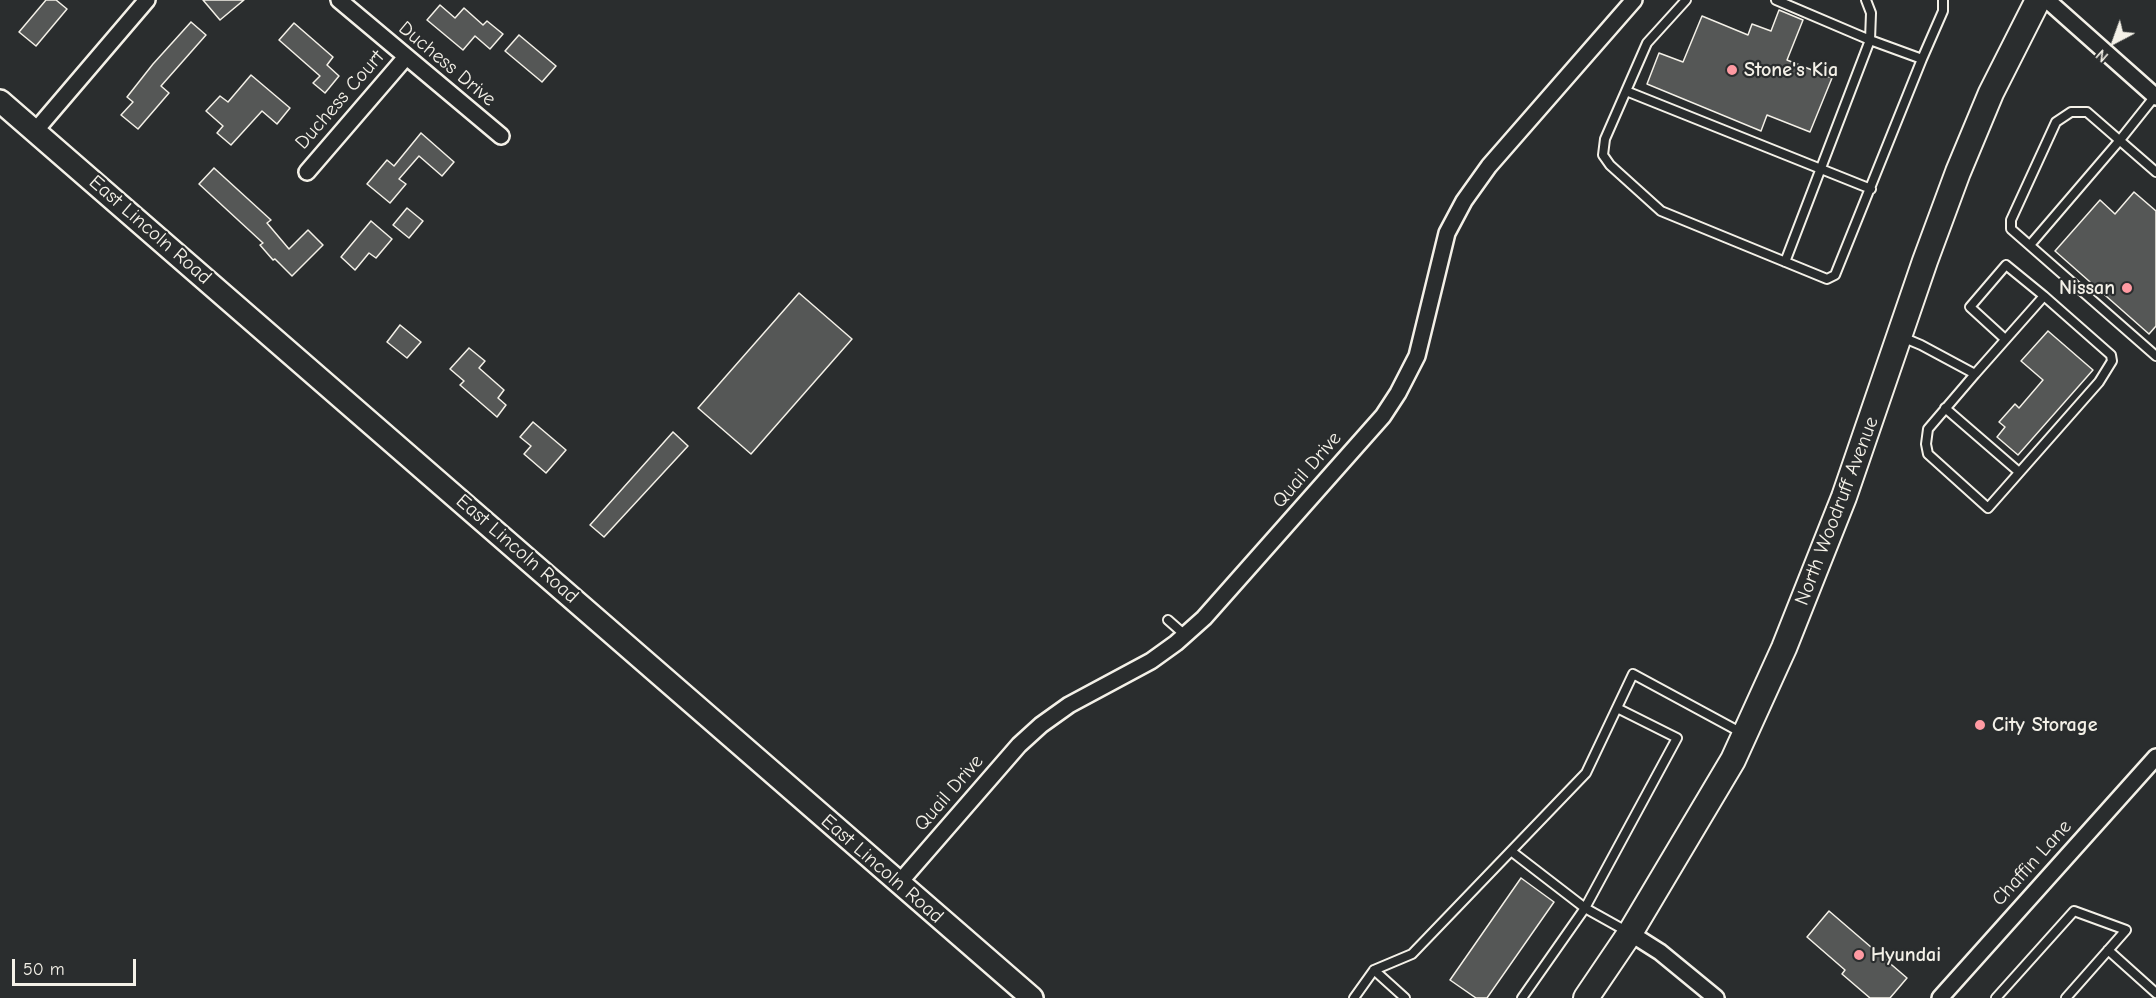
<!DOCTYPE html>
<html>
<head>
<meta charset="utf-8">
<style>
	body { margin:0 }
	#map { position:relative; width:2156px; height:998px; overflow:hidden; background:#2a2d2e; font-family:"Comic Neue",sans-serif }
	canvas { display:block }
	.north { position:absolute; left:2084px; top:12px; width:60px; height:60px; -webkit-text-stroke:4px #2a2d2e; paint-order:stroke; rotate:221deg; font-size:16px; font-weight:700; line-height:24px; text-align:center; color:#f4f1e8 }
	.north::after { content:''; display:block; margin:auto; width:21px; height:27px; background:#f4f1e8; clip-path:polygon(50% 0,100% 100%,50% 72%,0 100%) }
	.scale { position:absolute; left:12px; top:959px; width:124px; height:27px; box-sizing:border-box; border:3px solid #f4f1e8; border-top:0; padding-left:8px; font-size:18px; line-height:21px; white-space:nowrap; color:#f4f1e8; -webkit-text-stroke:4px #2a2d2e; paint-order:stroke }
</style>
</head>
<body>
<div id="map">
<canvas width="2156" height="998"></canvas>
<div class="north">N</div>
<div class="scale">50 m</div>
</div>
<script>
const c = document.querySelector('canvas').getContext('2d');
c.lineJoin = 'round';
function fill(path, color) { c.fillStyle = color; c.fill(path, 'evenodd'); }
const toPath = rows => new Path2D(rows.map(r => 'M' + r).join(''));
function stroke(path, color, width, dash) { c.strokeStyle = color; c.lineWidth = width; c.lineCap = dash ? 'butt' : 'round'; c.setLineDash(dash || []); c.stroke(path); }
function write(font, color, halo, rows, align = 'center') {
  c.font = font + ' "Comic Neue",sans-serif'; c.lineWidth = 4.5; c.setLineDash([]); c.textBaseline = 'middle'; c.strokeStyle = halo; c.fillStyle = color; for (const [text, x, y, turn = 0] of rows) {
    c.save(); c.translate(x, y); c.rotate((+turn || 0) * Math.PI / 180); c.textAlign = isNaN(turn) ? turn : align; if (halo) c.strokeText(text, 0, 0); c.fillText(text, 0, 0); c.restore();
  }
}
const building = toPath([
	[46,0,56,0,67,9,36,46,19,32,46,0],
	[203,0,244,0,220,20,203,0],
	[440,5,455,18,464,8,483,25,487,21,503,34,490,49,475,36,463,50,427,20,440,5],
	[1779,10,1803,20,1787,60,1832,78,1810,132,1767,115,1761,131,1647,84,1659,53,1683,62,1702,16,1748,35,1752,24,1771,31,1779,10],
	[191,22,206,35,161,86,169,93,138,129,121,115,133,102,127,97,153,64,191,22],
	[294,23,333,57,327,65,339,76,325,93,313,83,320,76,279,40,294,23],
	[519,35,556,66,542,82,505,51,519,35],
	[251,75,290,108,277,124,262,111,231,145,217,133,223,126,206,111,220,96,228,102,251,75],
	[421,133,454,162,442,176,419,156,399,179,406,184,390,203,367,184,387,160,394,166,421,133],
	[214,168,271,220,267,223,289,249,308,230,323,245,292,276,275,259,273,260,260,245,263,243,199,184,214,168],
	[2134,192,2156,211,2156,326,2149,334,2055,251,2100,200,2115,214,2134,192],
	[407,208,423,221,409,238,393,225,407,208],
	[371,221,392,239,376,258,369,253,355,270,341,257,371,221],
	[799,293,852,339,751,454,698,408,799,293],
	[400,325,421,342,407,358,387,342,400,325],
	[2048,331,2093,370,2018,455,1997,437,2005,427,1999,422,2015,404,2019,408,2043,380,2021,361,2048,331],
	[469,348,485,361,479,368,504,390,498,398,506,405,497,417,460,385,464,381,450,369,469,348],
	[533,422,566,450,546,473,524,454,531,446,520,437,533,422],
	[673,432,688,446,604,537,590,525,673,432],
	[1521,878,1554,902,1487,998,1476,998,1450,980,1521,878],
	[1829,911,1907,978,1890,998,1870,998,1842,974,1845,970,1807,937,1829,911]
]);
fill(building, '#555756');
stroke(building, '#f4f1e8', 1.5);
const lane = toPath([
	[1686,0,1647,43,1605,139,1603,155,1610,165,1661,211,1827,279,1835,275,1922,59,1943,11,1943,0],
	[1776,0,1870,40,1922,59],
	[1626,91,1871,189],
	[2156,172,2087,112,2071,112,2056,122,2011,220,2011,229,2156,356],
	[2030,245,2120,140,2155,96],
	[1785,262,1870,40,1871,13,1866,0],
	[1902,337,1921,345,1975,374,2044,296,2111,355,2112,361,2099,382,1988,508,1928,454,1926,444,1928,429,1975,374],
	[2005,339,1970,307,2006,265,2044,296],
	[1945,408,2019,472],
	[1168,620,1185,635],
	[1511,851,1585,908,1628,932],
	[2108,950,2156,993],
	[1374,970,1412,954,1586,773,1633,674,1742,733],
	[1354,998,1374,970,1405,998],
	[1522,998,1585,908,1677,738,1617,708],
	[1996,998,2074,911,2126,930,2066,998]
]);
const street = toPath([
	[339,0,501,136],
	[2047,0,2156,97],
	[36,130,147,0],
	[307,172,406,57],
	[899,883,1019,745,1041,725,1069,705,1151,661,1176,643,1204,618,1383,416,1398,393,1417,356,1447,233,1464,201,1489,166,1634,0],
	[1630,933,1660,952,1716,998],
	[1940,998,2156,757]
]);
const secondary = toPath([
	[0,101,1032,998]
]);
const primary = toPath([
	[1586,998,1630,933,1733,760,1784,648,1844,497,1925,261,1958,172,1991,93,2038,0]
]);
stroke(lane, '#f4f1e8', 12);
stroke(street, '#f4f1e8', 20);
stroke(secondary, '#f4f1e8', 26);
stroke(primary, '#f4f1e8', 28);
stroke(lane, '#2a2d2e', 8);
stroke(street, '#2a2d2e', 15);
stroke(secondary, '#2a2d2e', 21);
stroke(primary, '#2a2d2e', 24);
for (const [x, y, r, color] of [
	[1732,70,6,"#ff9aa2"],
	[2127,288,6,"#ff9aa2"],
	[1980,725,6,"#ff9aa2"],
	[1859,955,6,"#ff9aa2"]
]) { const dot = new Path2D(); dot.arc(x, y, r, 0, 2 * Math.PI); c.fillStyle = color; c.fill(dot); stroke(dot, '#2a2d2e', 2); }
write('20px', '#f4f1e8', '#2a2d2e', [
	["Duchess Drive",447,64,40],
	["Duchess Court",340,100,-49],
	["East Lincoln Road",150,230,41],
	["Quail Drive",1307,470,-49],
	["North Woodruff Avenue",1837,511,-69],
	["East Lincoln Road",517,549,41],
	["Quail Drive",949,793,-49],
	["Chaffin Lane",2032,863,-48],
	["East Lincoln Road",882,869,41]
]);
write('bold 20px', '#f4f1e8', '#2a2d2e', [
	["Stone's Kia",1744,70],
	["Nissan",2115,288,"right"],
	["City Storage",1992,725],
	["Hyundai",1871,955]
], 'left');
</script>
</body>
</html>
